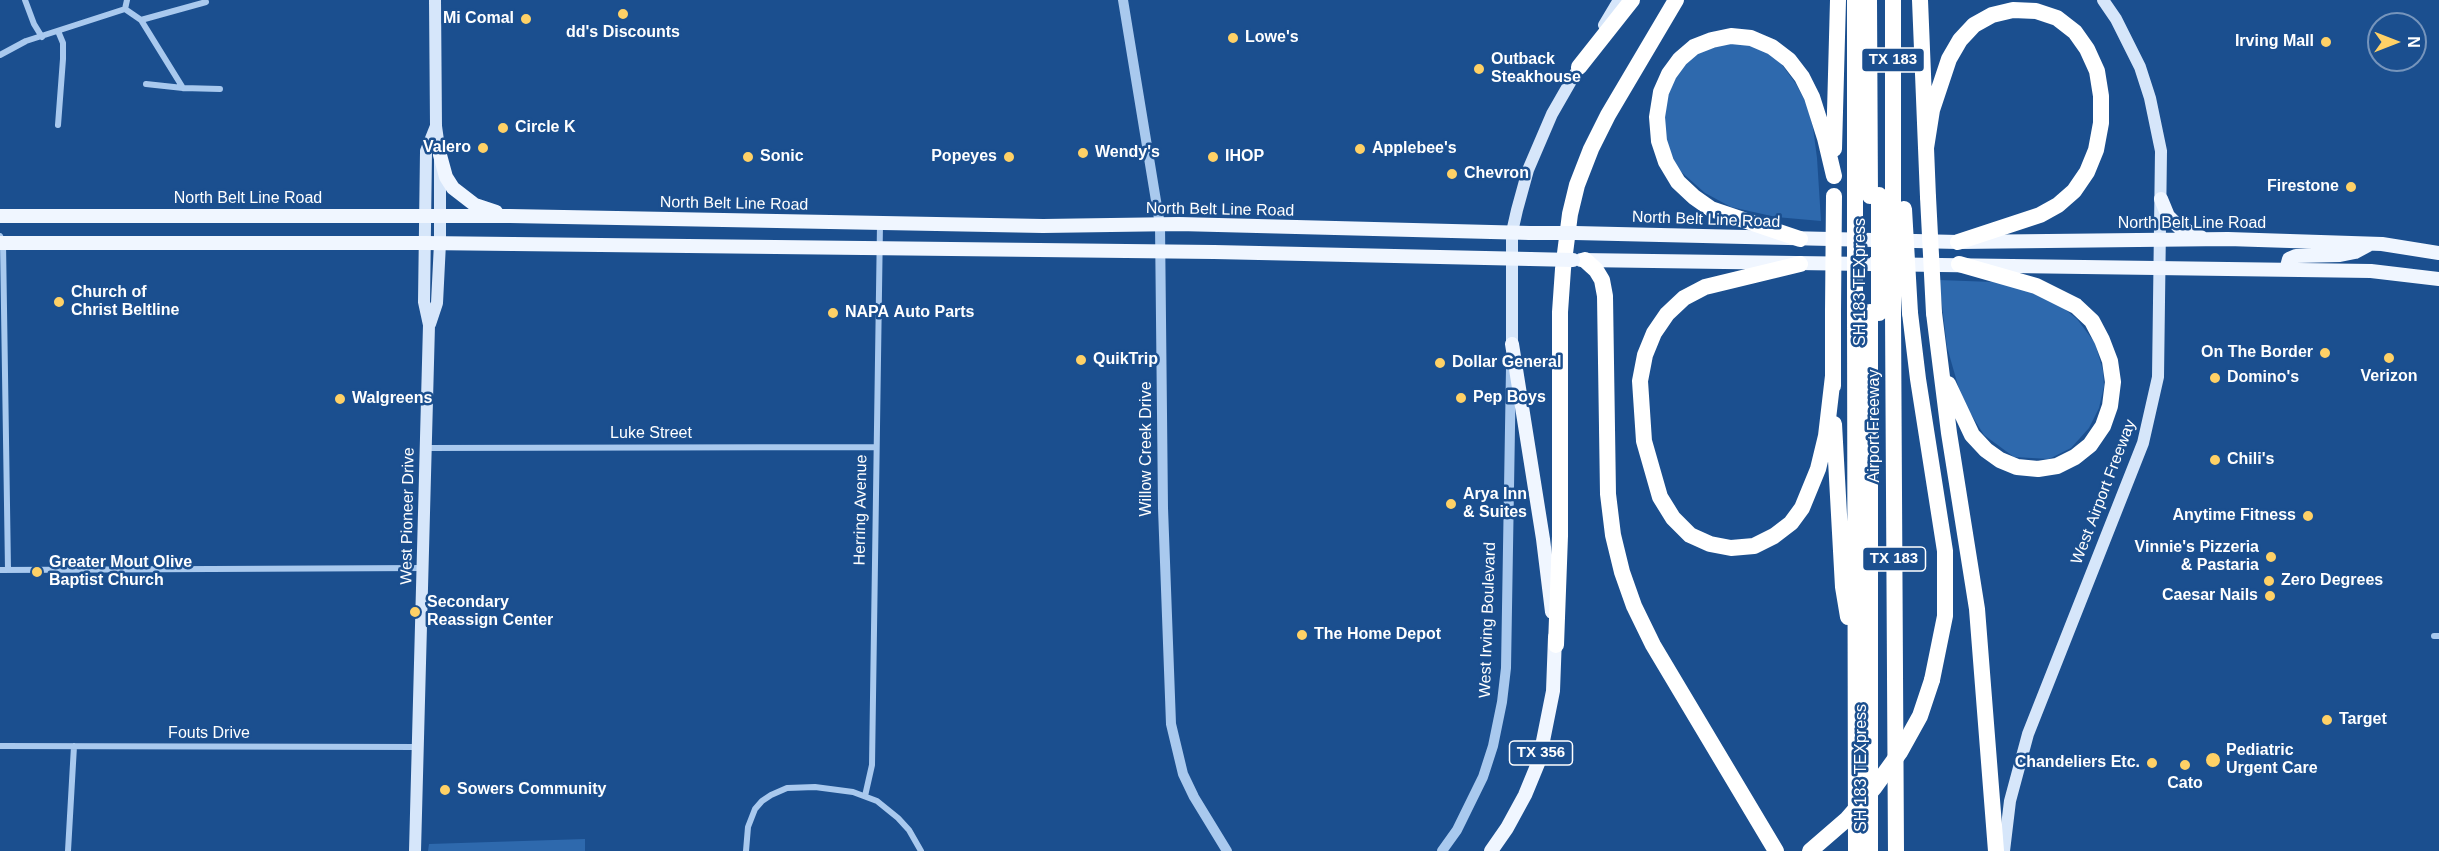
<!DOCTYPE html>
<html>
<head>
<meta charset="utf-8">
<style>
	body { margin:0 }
	#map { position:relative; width:2439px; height:851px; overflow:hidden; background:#1b4f8f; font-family:Helvetica,sans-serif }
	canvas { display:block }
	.north { position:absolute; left:2367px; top:12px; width:60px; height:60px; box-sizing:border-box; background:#1b4f8f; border:2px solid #7695bc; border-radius:50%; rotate:90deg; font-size:16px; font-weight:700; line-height:24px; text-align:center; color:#fff }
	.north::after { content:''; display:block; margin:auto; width:21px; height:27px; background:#ffd166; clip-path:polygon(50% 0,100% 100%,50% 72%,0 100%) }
</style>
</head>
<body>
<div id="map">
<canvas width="2439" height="851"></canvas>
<div class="north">N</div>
</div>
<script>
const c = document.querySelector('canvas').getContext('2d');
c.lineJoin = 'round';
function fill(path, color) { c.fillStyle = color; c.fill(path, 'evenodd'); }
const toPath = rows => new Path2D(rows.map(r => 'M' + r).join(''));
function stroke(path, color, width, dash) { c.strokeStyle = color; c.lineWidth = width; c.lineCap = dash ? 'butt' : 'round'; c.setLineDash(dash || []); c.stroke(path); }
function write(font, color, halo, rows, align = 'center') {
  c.font = font + ' Helvetica,sans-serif'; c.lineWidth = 5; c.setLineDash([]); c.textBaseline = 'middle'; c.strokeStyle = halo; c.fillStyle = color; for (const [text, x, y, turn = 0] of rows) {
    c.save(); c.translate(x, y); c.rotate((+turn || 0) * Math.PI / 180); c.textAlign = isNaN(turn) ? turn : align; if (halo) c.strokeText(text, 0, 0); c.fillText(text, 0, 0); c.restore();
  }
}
fill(toPath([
	[1744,43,1766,50,1780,62,1796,84,1807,105,1813,128,1817,158,1821,221,1776,217,1731,207,1705,193,1678,169,1667,144,1664,123,1668,93,1680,69,1697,53,1727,44],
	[1939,280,1993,282,2026,288,2056,302,2077,319,2095,343,2103,371,2104,386,2099,408,2089,428,2071,448,2049,459,2014,457,1984,435,1964,403,1959,389,1947,347],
	[585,839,585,851,428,851,429,844]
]), '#2e69ad');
stroke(toPath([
	[25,0,34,24,42,37],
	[125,9,127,0],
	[141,20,183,88],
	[0,55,26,41,125,9,141,20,206,2],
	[146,84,183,88,220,89],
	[58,125,63,59,63,43,58,31],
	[0,236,3,243,8,570],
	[426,448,875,447],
	[0,570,422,568],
	[2434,636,2439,636],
	[0,746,418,747],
	[865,796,872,765,880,224],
	[68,851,74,746],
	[746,851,748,827,755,809,762,801,771,795,787,788,815,787,853,792,877,801,898,818,909,830,921,851]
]), '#a9c9ee', 6);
stroke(toPath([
	[1123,0,1160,225,1163,508,1171,724,1183,774,1194,797,1227,851],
	[1442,851,1457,830,1483,777,1493,746,1502,702,1506,668,1511,368]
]), '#a9c9ee', 10);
stroke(toPath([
	[1604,25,1619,0],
	[430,324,437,303,440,243,440,155,436,126,435,0],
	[1512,344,1512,232,1517,210,1528,170,1552,114,1583,60],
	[415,851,429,325,424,302,426,151,436,126],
	[2004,851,2010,801,2028,734,2143,443,2158,377,2161,151,2150,98,2140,67,2116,19,2103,0]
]), '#d6e6fa', 12);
stroke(toPath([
	[440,155,446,177,453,188,475,205,496,212],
	[2161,199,2168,216,2179,227,2201,237],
	[0,216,510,216,1043,226,1179,224,1530,233],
	[1575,233,1958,242,2228,239,2382,244,2439,253],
	[0,243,425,243,1214,252,1530,259],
	[1581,260,2371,271,2439,279],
	[2286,270,2289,259,2296,256,2340,255,2355,252,2368,245],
	[1512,344,1543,539,1552,612],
	[1491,851,1507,828,1525,795,1539,761,1553,691,1555,637]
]), '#f0f6ff', 14);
stroke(toPath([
	[1855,0,1855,195],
	[1869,0,1870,196],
	[1893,0,1893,196],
	[1920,0,1928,197],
	[1579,67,1632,0],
	[1926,148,1932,110,1949,59,1960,40,1974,25,1992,15,2013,10,2036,11,2057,18,2075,32,2087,49,2097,71,2101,96,2101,123,2096,150,2087,172,2074,191,2058,205,2040,215,1958,242],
	[1834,149,1838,0],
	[1800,239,1711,209,1694,197,1678,182,1666,162,1659,141,1657,117,1661,92,1669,74,1680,59,1694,47,1712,40,1731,36,1751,38,1772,47,1789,60,1802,77,1812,97,1825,138,1834,176],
	[1585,260,1596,270,1602,280,1605,296,1608,494,1613,535,1622,572,1634,606,1653,645,1776,851],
	[1800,264,1705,287,1684,298,1667,314,1654,333,1645,355,1640,381,1644,441,1660,497,1673,518,1690,535,1710,544,1731,548,1754,546,1774,536,1791,523,1802,508,1818,469,1826,436,1833,376],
	[1833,311,1833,386],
	[1855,312,1856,851],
	[1870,312,1870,851],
	[1893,313,1896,851],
	[1910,313,1918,379,1945,551,1945,616,1932,680],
	[1934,313,1949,433,1977,609,1996,851],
	[1948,384,1972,435,1986,450,2000,460,2017,467,2038,469,2057,466,2075,457,2090,445,2103,426,2110,406,2113,382,2110,361,2102,340,2092,321,2076,306,2036,286,1959,264],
	[1834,424,1843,587,1848,617],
	[1556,645,1560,536,1560,312,1563,269,1570,214,1577,185,1591,149,1608,115,1676,0]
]), '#fff', 16);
stroke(toPath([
	[1530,233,1575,233],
	[1530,259,1573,260]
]), '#f0f6ff', 14);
stroke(toPath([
	[1855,195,1855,312],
	[1879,195,1879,313],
	[1928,197,1934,313],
	[1904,209,1910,313],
	[1833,311,1834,196],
	[1893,313,1893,196],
	[1810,851,1847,819,1874,788,1900,752,1920,716,1932,680]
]), '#fff', 16);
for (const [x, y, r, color] of [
	[623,14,6,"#ffd166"],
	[526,19,6,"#ffd166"],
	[1233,38,6,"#ffd166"],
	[2326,42,6,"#ffd166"],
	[1479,69,6,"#ffd166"],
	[503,128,6,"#ffd166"],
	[483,148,6,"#ffd166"],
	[1360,149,6,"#ffd166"],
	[1083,153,6,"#ffd166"],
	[748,157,6,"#ffd166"],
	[1009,157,6,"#ffd166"],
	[1213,157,6,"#ffd166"],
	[1452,174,6,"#ffd166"],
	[2351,187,6,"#ffd166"],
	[59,302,6,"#ffd166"],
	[833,313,6,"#ffd166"],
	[2325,353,6,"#ffd166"],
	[2389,358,6,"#ffd166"],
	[1081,360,6,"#ffd166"],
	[1440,363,6,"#ffd166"],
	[2215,378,6,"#ffd166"],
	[1461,398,6,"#ffd166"],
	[340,399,6,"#ffd166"],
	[2215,460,6,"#ffd166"],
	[1451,504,6,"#ffd166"],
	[2308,516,6,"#ffd166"],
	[2271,557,6,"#ffd166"],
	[37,572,6,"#ffd166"],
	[2269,581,6,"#ffd166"],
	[2270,596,6,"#ffd166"],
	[415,612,6,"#ffd166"],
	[1302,635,6,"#ffd166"],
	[2327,720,6,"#ffd166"],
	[2213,760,8,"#ffd166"],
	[2152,763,6,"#ffd166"],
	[2185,765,6,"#ffd166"],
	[445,790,6,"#ffd166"]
]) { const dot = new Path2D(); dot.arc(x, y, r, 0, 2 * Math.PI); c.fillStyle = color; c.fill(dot); stroke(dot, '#1b4f8f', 2); }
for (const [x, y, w] of [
	[1893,60,63],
	[1894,559,63],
	[1541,753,63]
]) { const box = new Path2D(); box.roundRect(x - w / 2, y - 12, w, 24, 4.5); c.fillStyle = '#1b4f8f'; c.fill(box); stroke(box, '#fff', 1.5); }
write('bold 15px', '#fff', null, [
	["TX 183",1893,60],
	["TX 183",1894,559],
	["TX 356",1541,753]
]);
write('bold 16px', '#fff', '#1b4f8f', [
	["Mi Comal",514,19,"right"],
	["dd's Discounts",623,33,"center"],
	["Lowe's",1245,38],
	["Irving Mall",2314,42,"right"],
	["Outback",1491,60],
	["Steakhouse",1491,78],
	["Circle K",515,128],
	["Valero",471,148,"right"],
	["Applebee's",1372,149],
	["Wendy's",1095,153],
	["Sonic",760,157],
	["Popeyes",997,157,"right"],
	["IHOP",1225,157],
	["Chevron",1464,174],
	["Firestone",2339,187,"right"],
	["Church of",71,293],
	["Christ Beltline",71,311],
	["NAPA Auto Parts",845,313],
	["On The Border",2313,353,"right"],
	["QuikTrip",1093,360],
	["Dollar General",1452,363],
	["Verizon",2389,377,"center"],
	["Domino's",2227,378],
	["Pep Boys",1473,398],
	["Walgreens",352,399],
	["Chili's",2227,460],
	["Arya Inn",1463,495],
	["& Suites",1463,513],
	["Anytime Fitness",2296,516,"right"],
	["Vinnie's Pizzeria",2259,548,"right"],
	["& Pastaria",2259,566,"right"],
	["Greater Mout Olive",49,563],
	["Baptist Church",49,581],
	["Zero Degrees",2281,581],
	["Caesar Nails",2258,596,"right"],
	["Secondary",427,603],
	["Reassign Center",427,621],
	["The Home Depot",1314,635],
	["Target",2339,720],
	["Pediatric",2226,751],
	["Urgent Care",2226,769],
	["Chandeliers Etc.",2140,763,"right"],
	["Cato",2185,784,"center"],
	["Sowers Community",457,790]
], 'left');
write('16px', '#fff', '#1b4f8f', [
	["North Belt Line Road",248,199],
	["North Belt Line Road",734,204,1],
	["North Belt Line Road",1220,210,1],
	["North Belt Line Road",1706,220,2],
	["North Belt Line Road",2192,224],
	["SH 183 TEXpress",1861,282,-90],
	["Airport Freeway",1875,426,-90],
	["Luke Street",651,434],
	["Willow Creek Drive",1147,449,-90],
	["West Airport Freeway",2104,492,-69],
	["Herring Avenue",861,510,-89],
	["West Pioneer Drive",408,516,-89],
	["West Irving Boulevard",1488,620,-88],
	["Fouts Drive",209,734],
	["SH 183 TEXpress",1862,768,-90]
]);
</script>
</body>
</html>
